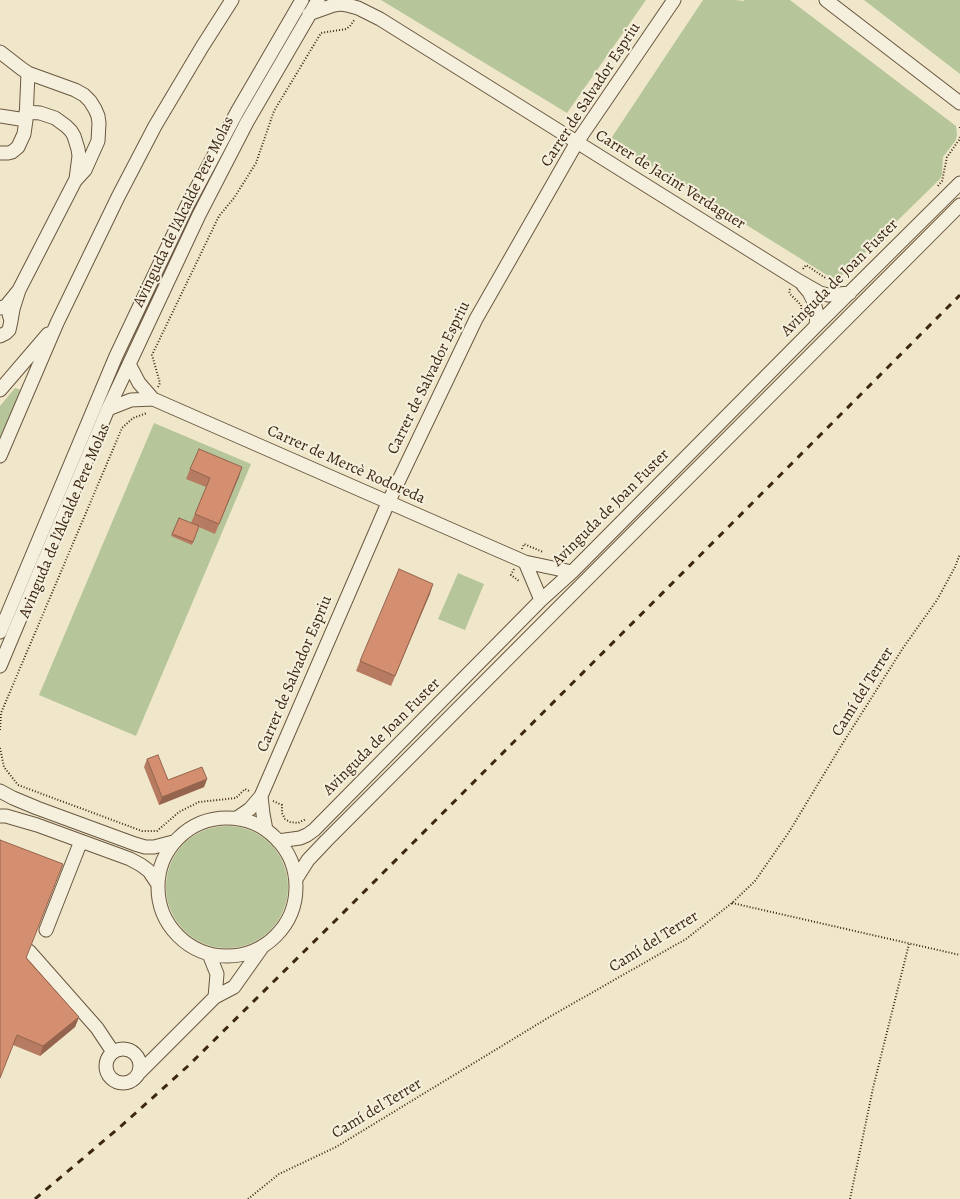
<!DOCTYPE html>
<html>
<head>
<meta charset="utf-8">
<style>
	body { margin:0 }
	canvas { display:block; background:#f0e7cb }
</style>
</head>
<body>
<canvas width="960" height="1199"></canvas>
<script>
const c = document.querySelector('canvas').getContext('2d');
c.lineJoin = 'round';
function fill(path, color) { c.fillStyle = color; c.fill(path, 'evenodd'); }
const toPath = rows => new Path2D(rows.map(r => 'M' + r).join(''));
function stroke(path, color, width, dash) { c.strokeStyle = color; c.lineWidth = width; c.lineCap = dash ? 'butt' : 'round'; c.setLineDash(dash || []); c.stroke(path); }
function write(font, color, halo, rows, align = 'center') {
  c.font = font + ' Alegreya,serif'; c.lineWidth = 4; c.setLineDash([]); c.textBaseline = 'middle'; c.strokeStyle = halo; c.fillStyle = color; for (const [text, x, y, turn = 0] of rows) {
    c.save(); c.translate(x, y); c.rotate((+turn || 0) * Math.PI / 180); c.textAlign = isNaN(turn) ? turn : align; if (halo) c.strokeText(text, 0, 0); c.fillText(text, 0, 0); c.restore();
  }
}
fill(toPath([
	[381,0,646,0,567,113],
	[703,0,736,0,743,1,745,0,790,0,956,126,957,134,956,140,943,157,942,174,940,179,840,277,835,279,830,277,610,140],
	[864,0,960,0,960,74],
	[15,388,21,390,0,439,0,406],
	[154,423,251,464,136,736,39,695],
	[458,573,484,584,465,630,438,619],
	'166 887a61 61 0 1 1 122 0a61 61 0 1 1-122 0Z'
]), '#b7c69a');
const minor = toPath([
	[826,0,960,103],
	[309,14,334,5,341,4,347,5,358,8,380,19,799,281,820,293,828,295,850,293],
	[0,52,22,69,28,73,75,90,84,95,90,101,95,109,98,116,99,123,98,141,85,170,75,181,19,290],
	[26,112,40,113,55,118,66,126,71,131,74,136,78,149,79,156,76,179],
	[0,116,26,120,28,73],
	[0,153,8,153,12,152,18,147,24,134,26,120],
	[803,285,809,292,814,302,817,314,816,326],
	[0,308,6,306,19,290,13,309,11,321],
	[0,336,6,333,9,330,11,321,9,314],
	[0,390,48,334],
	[153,399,525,562],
	[108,409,131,400,153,399,139,383,129,364],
	[0,456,57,323,118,197,155,126,202,47,232,0],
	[541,600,525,562,572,572],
	[0,632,116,356,187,206,237,112,302,0],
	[0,666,108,409,199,215,247,122,318,0],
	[0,791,13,798,37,808,135,844,145,847,154,847,173,842],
	[261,796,263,814,266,830],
	[0,816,6,816,37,825,130,859,141,865,149,871,157,883],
	'158 887a69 69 0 1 1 138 0a69 69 0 1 1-138 0Z',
	[237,818,250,809,261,796,388,503,476,319,577,142,674,0],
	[278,841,300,838,307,835,314,830,541,600,572,572,816,326,960,183],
	[296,879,308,860,326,841,960,205],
	[46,930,81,841],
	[29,951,97,1028,113,1052],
	[209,954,217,974,215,997],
	'106 1066a17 17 0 1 1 34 0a17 17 0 1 1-34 0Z',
	[139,1073,215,997,234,987,263,946]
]);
stroke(minor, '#6a573f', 15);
stroke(toPath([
	[960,127,960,129],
	[938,186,942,181,947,157,959,140,960,137],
	[803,269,806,265,830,281,832,281],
	[790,289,789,291,790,294,801,305,802,315,799,325],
	[158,387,160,383,152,355,219,216,234,198,256,163,274,111,321,33,346,29,350,26,355,19],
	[522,549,524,544,543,552],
	[514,569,511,575,519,581],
	[0,730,1,713,122,428,133,418,147,413],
	[0,748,4,767,18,785],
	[18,785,142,831,157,831,179,812,199,802,236,798,245,789,249,791],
	[273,801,282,805,282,813,285,819,290,822,298,823,306,819],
	[732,903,960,955],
	[248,1199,279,1174,336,1147,551,1016,686,939,732,903,755,881,789,832,841,746,903,648,937,600,955,567,960,554],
	[850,1199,873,1088,909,944]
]), '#3d2710', 2, [1, 2]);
stroke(minor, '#f5efdd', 13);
stroke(toPath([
	[35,1199,120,1127,188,1066,337,919,960,295]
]), '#3d2710', 3, [7, 7]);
fill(toPath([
	[242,467,215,534,199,527,192,545,171,536,179,518,191,523,206,487,186,479,190,469],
	[433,584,391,686,356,671,360,661],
	[147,759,168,780,207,779,204,787,159,805,144,767],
	[27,958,79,1017,75,1027,40,1056,13,1045]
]), '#b67b60');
fill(toPath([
	[242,467,239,477,215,534,219,524],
	[433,584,430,594,391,686,395,676],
	[207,779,204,787,159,805,162,797],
	[79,1017,75,1027,40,1056,43,1046]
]), '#94644e');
const building = toPath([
	[199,449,242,467,219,524,195,514,210,478,190,469,199,449],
	[179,518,199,526,193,542,172,534,179,518],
	[399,569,433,584,395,676,360,661,399,569],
	[158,755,168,780,202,767,207,779,162,797,147,759,158,755],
	[0,840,63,864,26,958,79,1017,43,1046,17,1035,0,1078,0,840]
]);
fill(building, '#d48f70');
stroke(building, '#94644e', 1);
write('16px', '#3d2710', '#f5efdd', [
	["Carrer de Salvador Espriu",591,95,-57],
	["Carrer de Jacint Verdaguer",670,180,32],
	["Avinguda de l'Alcalde Pere Molas",184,212,-64],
	["Avinguda de Joan Fuster",840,278,-45],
	["Carrer de Salvador Espriu",429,378,-64],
	["Carrer de Mercè Rodoreda",346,465,24],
	["Avinguda de Joan Fuster",611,508,-45],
	["Avinguda de l'Alcalde Pere Molas",65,521,-67],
	["Carrer de Salvador Espriu",295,674,-67],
	["Camí del Terrer",863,692,-58],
	["Avinguda de Joan Fuster",382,737,-45],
	["Camí del Terrer",654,942,-32],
	["Camí del Terrer",377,1109,-31]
]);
</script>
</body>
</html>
